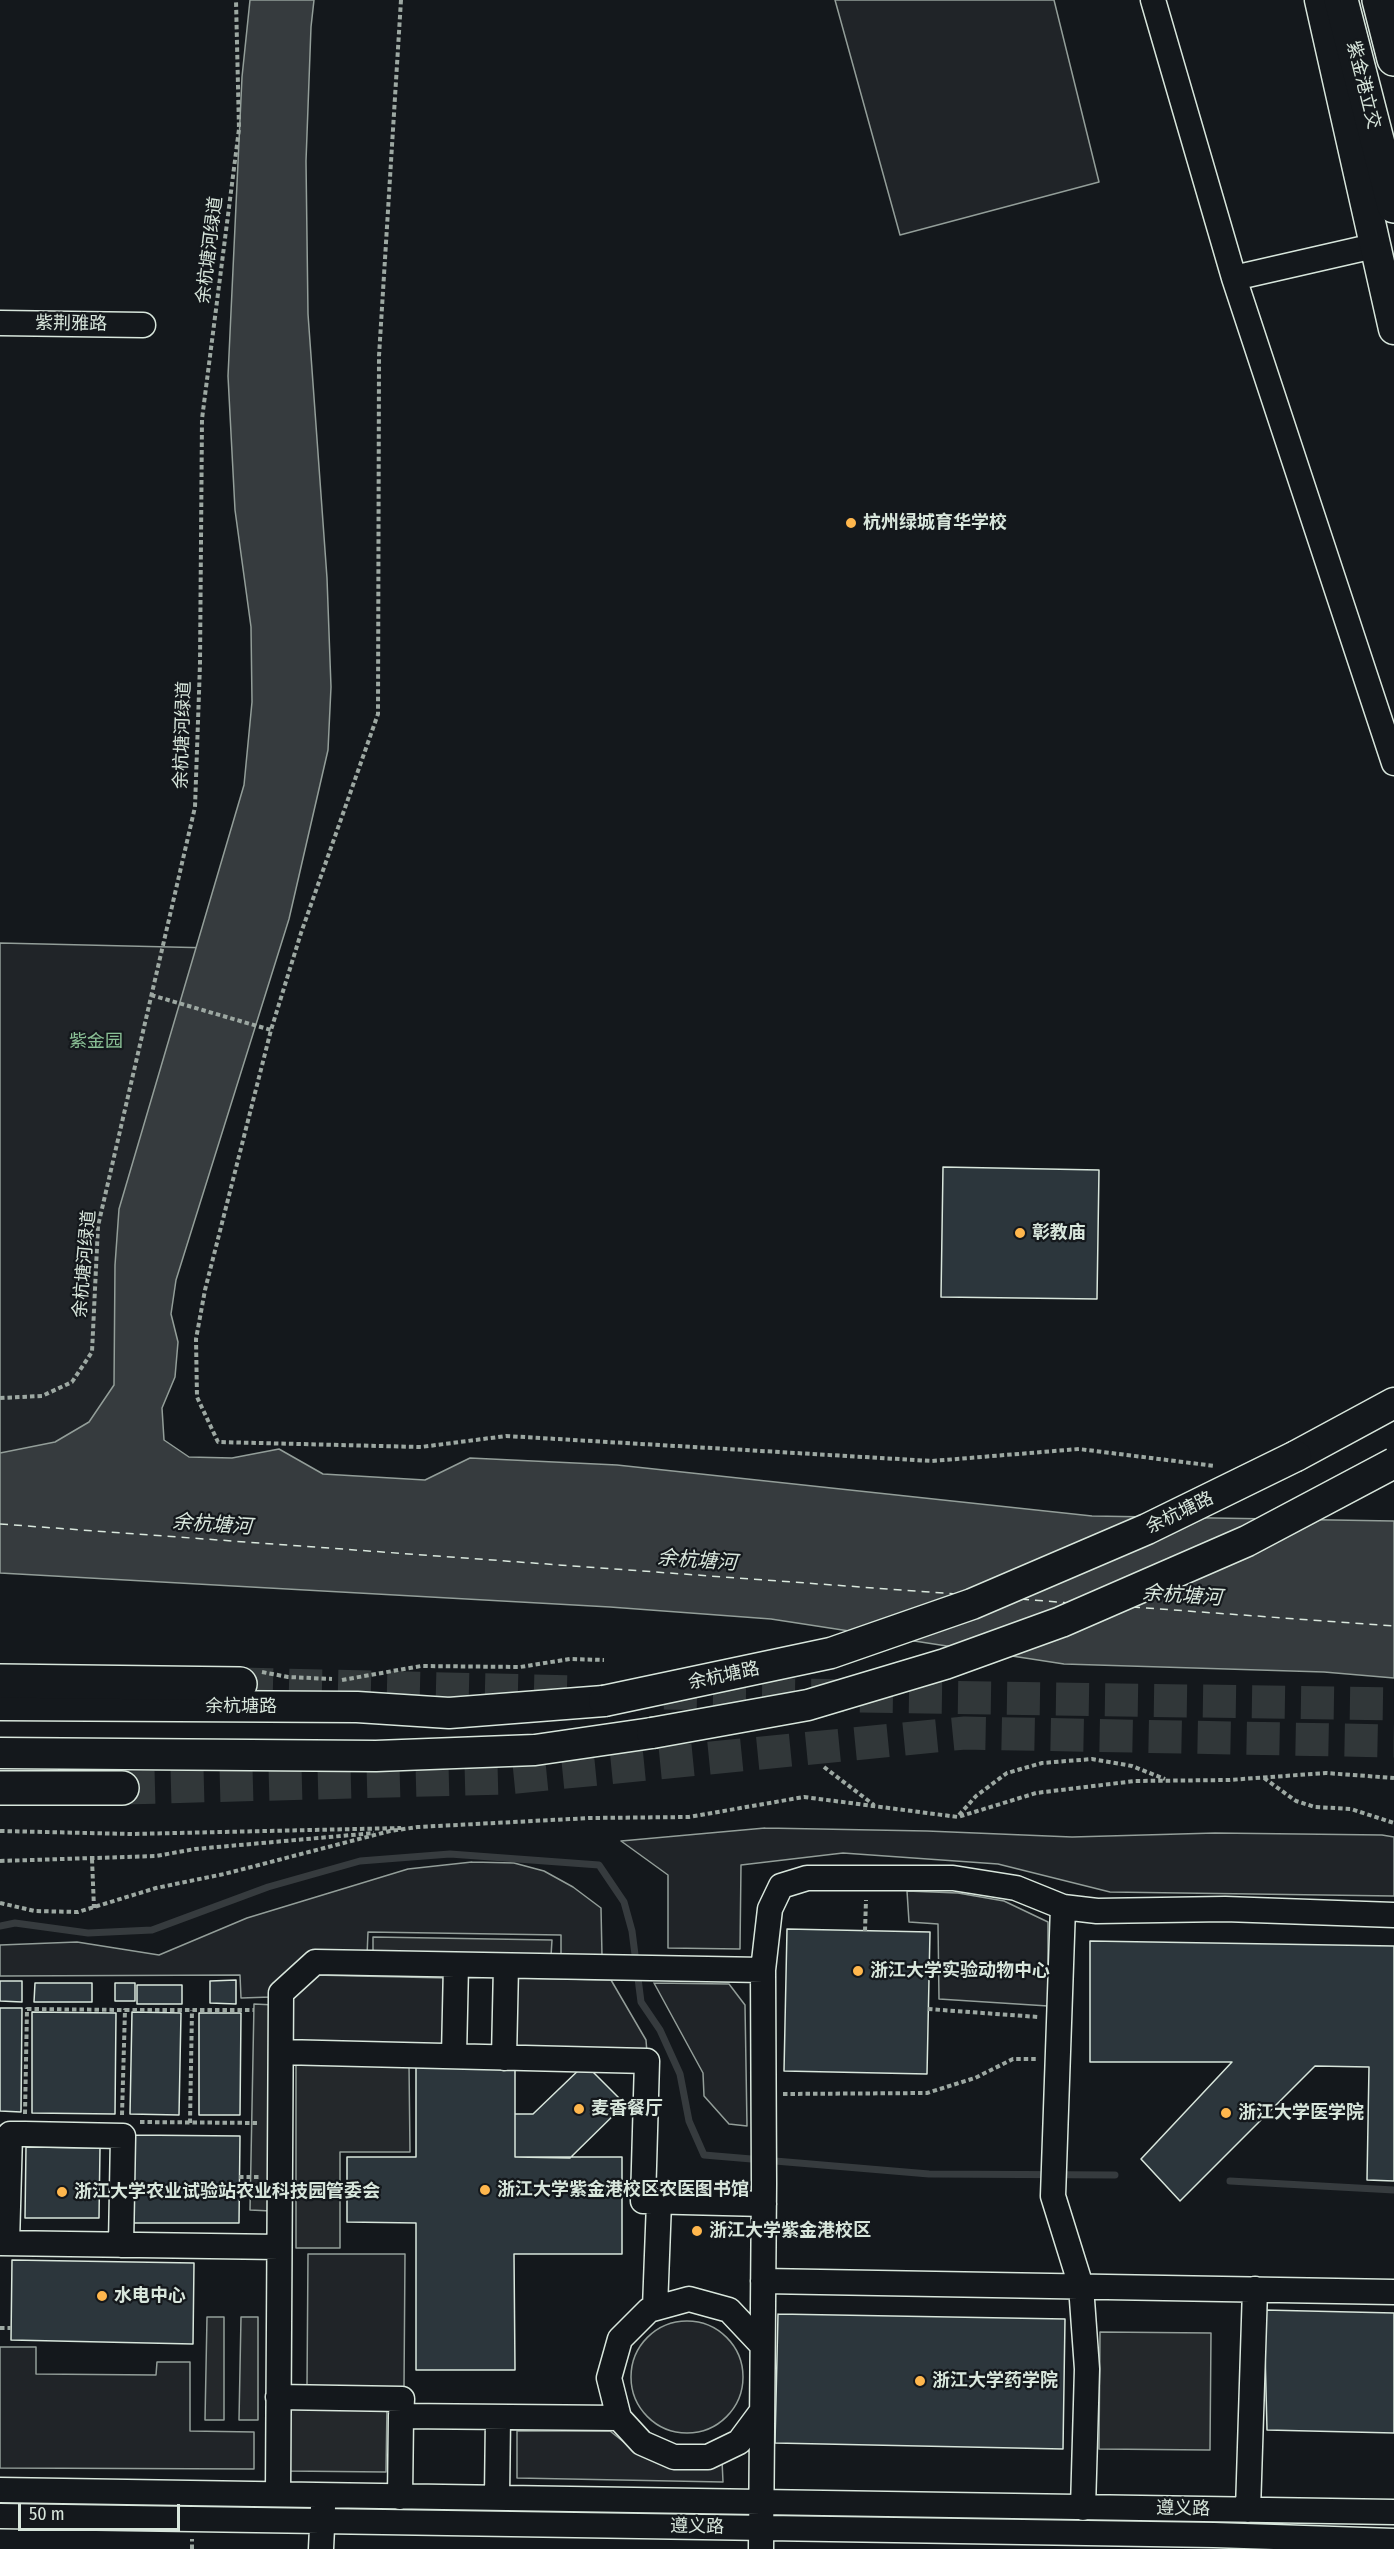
<!DOCTYPE html>
<html>
<head>
<meta charset="utf-8">
<style>
	body { margin:0 }
	#map { position:relative; width:1394px; height:2549px; overflow:hidden; background:#14181c; font-family:"Fira Sans Condensed",sans-serif }
	canvas { display:block }
	.scale { position:absolute; left:18px; top:2504px; width:162px; height:27px; box-sizing:border-box; border:3px solid #d8e6dc; border-top:0; padding-left:8px; font-size:18px; line-height:21px; white-space:nowrap; color:#d8e6dc; -webkit-text-stroke:4px #14181c; paint-order:stroke }
</style>
</head>
<body>
<div id="map">
<canvas width="1394" height="2549"></canvas>
<div class="scale">50 m</div>
</div>
<script>
const c = document.querySelector('canvas').getContext('2d');
c.lineJoin = 'round';
function fill(path, color) { c.fillStyle = color; c.fill(path, 'evenodd'); }
const toPath = rows => new Path2D(rows.map(r => 'M' + r).join(''));
function stroke(path, color, width, dash) { c.strokeStyle = color; c.lineWidth = width; c.lineCap = dash ? 'butt' : 'round'; c.setLineDash(dash || []); c.stroke(path); }
function write(font, color, halo, rows, align = 'center') {
  c.font = font + ' "Fira Sans Condensed","Noto Sans SC",sans-serif'; c.lineWidth = 4.5; c.setLineDash([]); c.textBaseline = 'middle'; c.strokeStyle = halo; c.fillStyle = color; for (const [text, x, y, turn = 0] of rows) {
    c.save(); c.translate(x, y); c.rotate((+turn || 0) * Math.PI / 180); c.textAlign = isNaN(turn) ? turn : align; if (halo) c.strokeText(text, 0, 0); c.fillText(text, 0, 0); c.restore();
  }
}
const green = toPath([
	[835,0,1054,0,1099,182,900,235,835,0],
	[0,943,213,948,123,1398,72,1481,0,1475,0,943],
	[765,1828,927,1831,1072,1837,1215,1833,1382,1835,1394,1837,1394,1896,1110,1892,998,1864,843,1853,741,1865,740,1949,668,1948,668,1875,621,1841,765,1828],
	[472,1862,514,1863,544,1871,573,1887,601,1908,602,1956,561,1955,561,1935,368,1932,367,1956,314,1956,271,1997,241,1998,240,1975,0,1976,0,1945,77,1942,159,1955,247,1918,408,1869,472,1862],
	[907,1891,958,1893,1004,1901,1048,1922,1048,2006,939,1999,938,1924,909,1922,907,1891],
	[314,1975,446,1978,444,2048,289,2045,292,1995,314,1975],
	[517,1978,611,1980,646,2040,647,2053,516,2050,517,1978],
	[654,1983,729,1984,745,2005,747,2126,729,2124,704,2096,703,2073,654,1983],
	[308,2254,405,2254,404,2387,307,2386,308,2254],
	'631 2377a56 56 0 1 1 112 0a56 56 0 1 1-112 0Z',
	[0,2347,36,2347,36,2374,156,2375,157,2362,190,2362,190,2431,254,2432,254,2469,0,2468,0,2347],
	[517,2431,610,2431,640,2455,722,2460,723,2482,517,2478,517,2431]
]);
fill(green, '#202428');
stroke(green, '#939e99', 1.5);
const parking = toPath([
	[373,1937,552,1940,551,1956,373,1953,373,1937],
	[254,2004,275,2005,271,2211,250,2210,254,2004],
	[296,2064,409,2064,410,2152,340,2152,340,2248,296,2248,296,2064],
	[207,2317,224,2317,224,2420,205,2420,207,2317],
	[241,2317,258,2317,258,2420,239,2420,241,2317],
	[1100,2332,1211,2333,1210,2450,1099,2449,1100,2332],
	[287,2405,387,2406,386,2472,287,2471,287,2405]
]);
fill(parking, '#24282b');
stroke(parking, '#939e99', 1.5);
const water = toPath([
	[250,0,314,0,311,27,306,161,308,314,327,578,331,687,328,750,289,919,176,1280,171,1314,178,1342,175,1377,162,1408,164,1440,189,1457,232,1458,279,1449,323,1474,425,1480,470,1458,617,1465,1092,1516,1394,1521,1394,1678,1324,1672,1064,1664,771,1619,610,1607,0,1573,0,1453,55,1442,89,1422,114,1385,115,1265,119,1209,244,785,252,702,251,627,235,510,228,376,242,77,250,0]
]);
fill(water, '#363b3e');
stroke(water, '#939e99', 1.5);
stroke(toPath([
	[0,1926,15,1923,88,1933,152,1930,268,1887,360,1861,450,1854,599,1865,624,1902,632,1931,641,2002,660,2030,680,2074,689,2121,704,2155,929,2174,1115,2175],
	[1230,2181,1394,2190]
]), '#363b3e', 7);
stroke(toPath([
	[0,1524,956,1594],
	[1021,1599,1070,1603],
	[1132,1607,1394,1626]
]), '#d8e6dc', 1.5, [8, 6]);
const building = toPath([
	[943,1167,1099,1170,1097,1299,941,1297,943,1167],
	[787,1929,930,1932,927,2074,784,2071,787,1929],
	[1090,1941,1394,1946,1394,2181,1367,2180,1369,2067,1315,2066,1180,2201,1141,2159,1232,2062,1090,2062,1090,1941],
	[236,1980,236,2004,210,2003,210,1981,236,1980],
	[0,1981,22,1981,22,2002,0,2001,0,1981],
	[35,1983,92,1983,92,2002,34,2002,35,1983],
	[115,1983,135,1983,135,2001,115,2001,115,1983],
	[137,1985,182,1985,182,2004,137,2004,137,1985],
	[0,2008,22,2008,21,2112,0,2111,0,2008],
	[32,2012,116,2013,115,2114,32,2113,32,2012],
	[132,2012,181,2013,179,2115,130,2114,132,2012],
	[199,2013,241,2013,240,2115,199,2115,199,2013],
	[416,2063,515,2064,515,2157,622,2157,622,2254,514,2254,515,2370,416,2370,416,2223,347,2222,347,2157,416,2157,416,2063],
	[585,2064,625,2104,570,2158,515,2157,515,2114,533,2114,585,2064],
	[132,2135,240,2136,239,2223,131,2223,132,2135],
	[26,2147,100,2148,99,2218,25,2218,26,2147],
	[12,2260,194,2263,193,2344,11,2340,12,2260],
	[1264,2310,1394,2313,1394,2433,1267,2430,1264,2310],
	[778,2314,1065,2319,1063,2449,775,2443,778,2314]
]);
fill(building, '#2c363c');
stroke(building, '#d8e6dc', 1.5);
stroke(toPath([
	[240,1684,576,1692],
	[664,1693,1394,1704],
	[122,1788,506,1778,965,1733,1394,1741]
]), '#313739', 33, [33, 16]);
const minor = toPath([
	[1153,0,1234,278,1394,763],
	[1234,278,1374,246],
	[0,323,143,325],
	[1063,1907,1053,2196,1081,2286,1087,2369,1083,2508],
	[763,1970,770,1909,781,1886,807,1878,953,1878,1016,1888,1063,1907,1097,1911,1225,1909,1394,1915],
	[281,2052,647,2061,643,2201,764,2204],
	[454,2056,456,1965],
	[504,2058,506,1966],
	[0,2243,279,2247],
	[7,2243,10,2134,25,2134,123,2136,121,2245],
	[763,2281,1394,2292],
	[655,2308,659,2202],
	[278,2397,402,2399,401,2416],
	[762,2411,739,2442,708,2457,674,2457,642,2443,619,2418,609,2378,620,2339,649,2310,689,2299,729,2310,762,2345],
	[0,2490,1394,2512],
	[278,2494,281,1993,315,1962,763,1970,764,2184,761,2549],
	[400,2497,401,2416,619,2418],
	[497,2498,498,2417],
	[1248,2510,1255,2289],
	[0,2516,1214,2535,1394,2541],
	[321,2549,323,2507]
]);
const major = toPath([
	[1320,0,1394,329],
	[1296,1456,1394,1403],
	[0,1705,357,1707,449,1713,604,1701],
	[0,1753,376,1756,535,1750,652,1733]
]);
const highway = toPath([
	[1341,0,1394,206],
	[1379,0,1394,59],
	[0,1681,240,1684],
	[0,1788,122,1788]
]);
stroke(minor, '#d8e6dc', 27);
stroke(major, '#d8e6dc', 33);
stroke(highway, '#d8e6dc', 36);
stroke(toPath([
	[401,0,379,356,378,714,301,933,271,1030,205,1290,196,1339,197,1397,218,1442,421,1447,506,1436,932,1461,1079,1449,1215,1466],
	[151,995,271,1030],
	[0,1398,42,1396,72,1382,92,1352,98,1226,195,807,200,664,202,419,239,129,236,0],
	[262,1672,288,1677,332,1679],
	[342,1680,421,1666,520,1667,570,1659,604,1660],
	[824,1767,874,1805],
	[1264,1778,1296,1801,1315,1807,1351,1809,1394,1823],
	[959,1815,976,1796,1007,1773,1042,1763,1092,1759,1132,1766,1165,1779],
	[0,1831,132,1834,401,1828],
	[92,1859,94,1908],
	[0,1861,156,1856,195,1849,374,1833],
	[0,1903,35,1911,78,1912,156,1888,224,1874,390,1831,418,1827,590,1818,689,1817,804,1797,958,1817,1036,1793,1135,1781,1229,1780,1326,1773,1394,1778],
	[865,1931,866,1900],
	[928,2009,1038,2017],
	[783,2094,927,2093,975,2078,1013,2059,1036,2059],
	[25,2114,27,2009,125,2010],
	[122,2115,125,2010,254,2010],
	[140,2122,258,2123],
	[190,2123,192,2010],
	[239,2177,260,2177],
	[0,2328,11,2328],
	[192,2549,192,2539]
]), '#9da8a2', 4, [4.5, 3]);
stroke(minor, '#14181c', 24);
stroke(major, '#14181c', 30);
stroke(highway, '#14181c', 33);
const majorBridge = toPath([
	[604,1701,831,1653,972,1604,1147,1529,1296,1456],
	[652,1733,808,1705,945,1664,1061,1622,1247,1541,1394,1463]
]);
stroke(majorBridge, '#d8e6dc', 33, []);
stroke(majorBridge, '#14181c', 30);
for (const [x, y, r, color] of [
	[851,523,6,"#ffb74d"],
	[1020,1233,6,"#ffb74d"],
	[858,1971,6,"#ffb74d"],
	[579,2109,6,"#ffb74d"],
	[1226,2113,6,"#ffb74d"],
	[485,2190,6,"#ffb74d"],
	[62,2192,6,"#ffb74d"],
	[697,2231,6,"#ffb74d"],
	[102,2296,6,"#ffb74d"],
	[920,2381,6,"#ffb74d"]
]) { const dot = new Path2D(); dot.arc(x, y, r, 0, 2 * Math.PI); c.fillStyle = color; c.fill(dot); stroke(dot, '#14181c', 2); }
write('18px', '#d8e6dc', '#14181c', [
	["紫金港立交",1363,85,76],
	["余杭塘河绿道",210,250,-83],
	["紫荆雅路",71,324,1],
	["余杭塘河绿道",183,735,-88],
	["余杭塘河绿道",85,1264,-85],
	["余杭塘路",1180,1513,-26],
	["余杭塘路",724,1676,-12],
	["余杭塘路",241,1707],
	["遵义路",1183,2509,1],
	["遵义路",697,2527,1]
]);
write('bold 18px', '#d8e6dc', '#14181c', [
	["杭州绿城育华学校",863,523],
	["彰教庙",1032,1233],
	["浙江大学实验动物中心",870,1971],
	["麦香餐厅",591,2109],
	["浙江大学医学院",1238,2113],
	["浙江大学紫金港校区农医图书馆",497,2190],
	["浙江大学农业试验站农业科技园管委会",74,2192],
	["浙江大学紫金港校区",709,2231],
	["水电中心",114,2296],
	["浙江大学药学院",932,2381]
], 'left');
write('18px', '#8ac095', '#14181c', [
	["紫金园",96,1042]
]);
write('italic 20px', '#d8e6dc', '#14181c', [
	["余杭塘河",212,1525,4],
	["余杭塘河",697,1561,4],
	["余杭塘河",1182,1596,4]
]);
</script>
</body>
</html>
